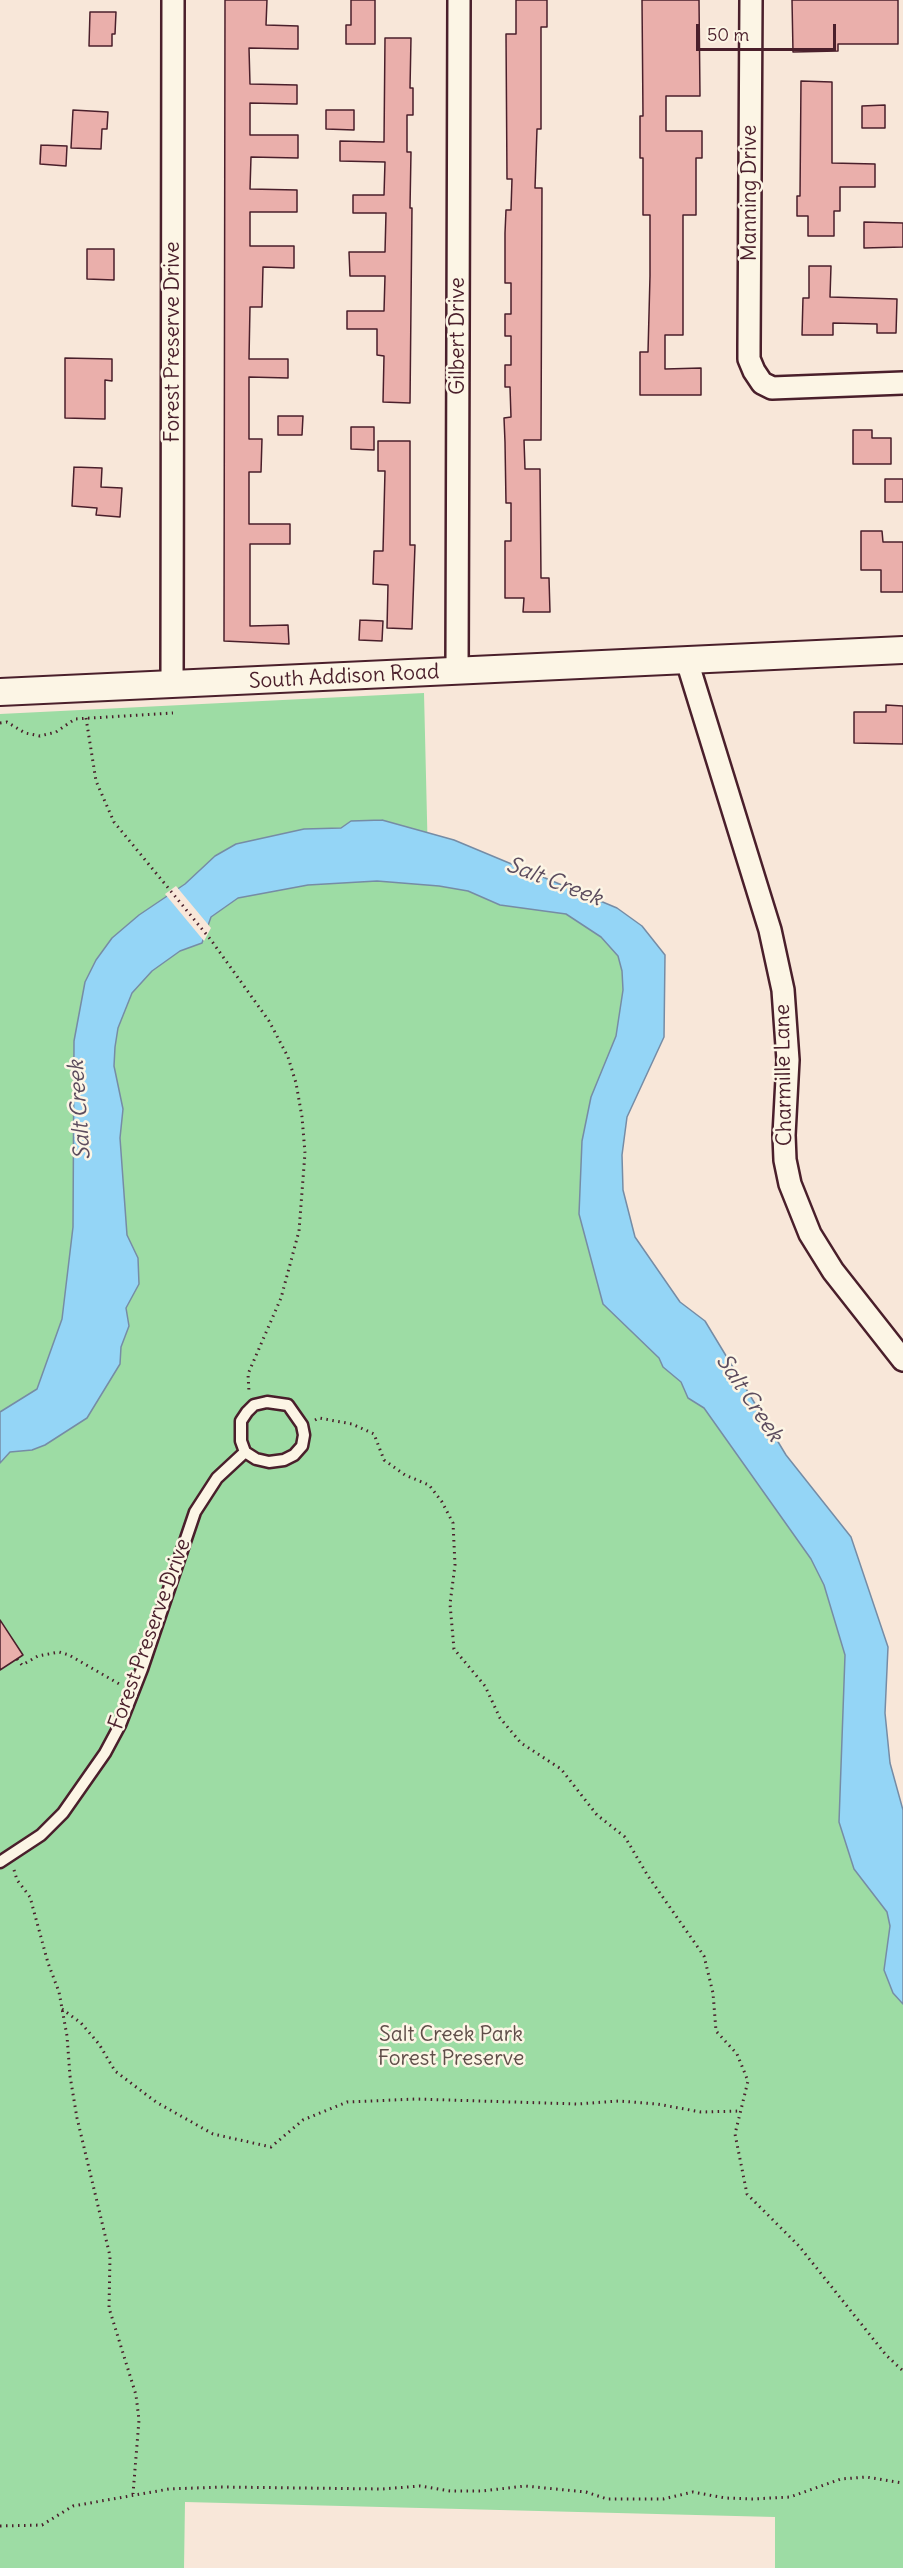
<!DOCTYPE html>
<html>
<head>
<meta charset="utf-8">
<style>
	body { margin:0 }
	#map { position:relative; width:903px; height:2568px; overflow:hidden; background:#f8e7d9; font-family:Delius,sans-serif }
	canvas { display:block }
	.scale { position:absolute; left:696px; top:24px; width:140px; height:27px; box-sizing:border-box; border:3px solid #4a1f2b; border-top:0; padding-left:8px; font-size:18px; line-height:21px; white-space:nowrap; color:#4a1f2b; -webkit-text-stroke:4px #fcf5e5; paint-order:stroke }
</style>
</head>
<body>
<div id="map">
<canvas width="903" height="2568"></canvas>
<div class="scale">50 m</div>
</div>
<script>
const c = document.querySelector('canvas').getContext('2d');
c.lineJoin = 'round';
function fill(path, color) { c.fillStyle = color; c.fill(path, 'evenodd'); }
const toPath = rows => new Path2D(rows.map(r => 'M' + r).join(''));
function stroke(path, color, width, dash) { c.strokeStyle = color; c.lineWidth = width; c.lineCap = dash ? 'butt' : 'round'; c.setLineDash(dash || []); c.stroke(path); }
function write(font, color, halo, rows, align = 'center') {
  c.font = font + ' Delius,sans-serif'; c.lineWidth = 5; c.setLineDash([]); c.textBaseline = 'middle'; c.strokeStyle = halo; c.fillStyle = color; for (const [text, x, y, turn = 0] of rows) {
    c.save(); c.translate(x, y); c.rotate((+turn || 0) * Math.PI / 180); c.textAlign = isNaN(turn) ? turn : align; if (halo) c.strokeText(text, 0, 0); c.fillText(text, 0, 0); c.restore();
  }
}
fill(toPath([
	[424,693,428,860,600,914,642,984,599,1196,847,1602,903,1920,903,2568,775,2568,775,2517,185,2502,184,2568,0,2568,0,714]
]), '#9ddca4');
const water = toPath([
	[382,820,454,840,617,908,642,926,665,955,664,1037,627,1117,622,1155,623,1190,635,1237,680,1302,705,1321,786,1455,851,1537,888,1647,885,1713,890,1763,903,1810,903,2004,893,1993,884,1970,890,1926,887,1912,854,1869,839,1822,845,1655,824,1585,811,1559,704,1408,688,1398,681,1382,663,1367,659,1358,603,1304,579,1214,582,1141,591,1097,616,1036,623,990,622,971,618,956,601,937,566,914,500,905,468,891,439,886,377,881,308,885,238,898,211,917,202,943,180,951,152,971,132,993,118,1028,115,1047,114,1066,123,1109,120,1138,127,1235,138,1258,139,1284,126,1308,129,1326,121,1347,120,1364,87,1418,45,1445,32,1450,10,1452,0,1463,0,1412,37,1389,62,1319,73,1227,74,1041,85,982,96,960,112,938,139,915,185,884,215,856,236,844,304,829,341,828,351,821,382,820]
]);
fill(water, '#94d5f6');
stroke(water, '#768ca5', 1.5);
fill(toPath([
	[176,886,211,928,204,941,165,894]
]), '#f8e7d9');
const building = toPath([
	[225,0,267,0,266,25,298,26,298,49,249,48,250,84,297,85,297,104,250,103,250,135,298,135,298,158,251,157,250,189,297,190,297,212,250,212,250,246,294,246,294,268,263,267,262,307,250,307,249,359,288,359,288,378,249,377,249,439,262,439,261,472,249,472,249,524,290,524,290,544,250,544,250,626,288,625,289,644,224,641,225,0],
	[351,0,375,0,375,44,346,44,346,25,351,25,351,0],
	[516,0,547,0,547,27,541,27,541,129,537,129,535,188,542,188,541,440,524,440,525,469,540,469,541,578,549,578,550,612,523,612,524,598,505,598,505,541,511,541,511,503,506,503,505,442,504,418,511,417,510,387,505,387,505,365,511,365,511,336,505,336,505,314,511,314,511,283,505,283,505,233,506,210,511,210,512,179,507,179,506,34,516,34,516,0],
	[642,0,699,0,700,96,666,96,666,131,702,131,702,158,696,158,696,215,683,215,683,335,665,335,665,369,701,368,701,395,640,395,640,352,648,352,650,276,650,215,643,215,643,158,640,158,640,116,643,116,642,0],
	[792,0,898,0,898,44,838,44,838,51,793,52,792,0],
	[90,12,116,12,115,34,112,34,112,46,89,46,90,12],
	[385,38,411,38,410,88,413,88,413,115,407,115,407,152,411,152,410,208,412,208,410,403,383,402,384,356,377,355,377,329,347,329,347,311,384,311,385,276,350,276,349,252,385,252,386,213,353,213,353,195,384,195,385,162,340,161,340,141,384,142,385,38],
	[801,81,832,82,832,163,875,164,875,187,840,187,840,211,834,211,834,236,808,236,808,216,797,216,797,196,800,196,801,81],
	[885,105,885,128,862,128,862,106,885,105],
	[73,110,108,112,107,129,102,129,101,149,71,148,73,110],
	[326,110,354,110,354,130,326,129,326,110],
	[41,145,67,146,66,166,40,164,41,145],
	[864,222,903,223,903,247,864,248,864,222],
	[87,249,114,249,114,280,87,279,87,249],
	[809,266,831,266,830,297,897,299,896,333,877,333,877,324,833,323,833,335,802,335,803,298,809,298,809,266],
	[65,358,112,359,112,381,105,380,105,419,65,418,65,358],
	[278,416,303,416,302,435,278,435,278,416],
	[351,427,374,427,374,450,351,449,351,427],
	[853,430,872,430,872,438,891,438,891,464,853,464,853,430],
	[378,441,410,441,410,545,415,545,412,629,387,628,388,585,373,584,374,551,383,551,385,471,378,471,378,441],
	[74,467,102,468,101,487,122,488,120,517,96,515,97,508,72,506,74,467],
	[885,479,903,479,903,502,885,502,885,479],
	[861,531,882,531,883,542,903,542,903,592,881,592,881,570,861,570,861,531],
	[360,620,383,621,382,641,359,640,360,620],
	[886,705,903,706,903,744,854,743,854,712,886,712,886,705],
	[0,1620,23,1655,0,1670,0,1620]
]);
fill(building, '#eaafab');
stroke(building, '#4a1f2b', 1.5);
const service = toPath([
	[267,1402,288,1405,302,1425,304,1435,302,1446,294,1455,284,1460,269,1462,256,1459,245,1452,241,1441,241,1421,247,1412,254,1405,267,1402],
	[0,1862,41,1835,63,1813,105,1753,120,1725,142,1669,195,1512,217,1478,245,1452]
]);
const minor = toPath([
	[751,0,749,346,749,359,754,371,762,383,772,388,903,383],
	[687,661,770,930,783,990,788,1060,784,1135,785,1160,790,1184,810,1234,833,1271,903,1360],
	[457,671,459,0],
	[172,684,173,0]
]);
const tertiary = toPath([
	[0,692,903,650]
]);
stroke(service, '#4a1f2b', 15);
stroke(minor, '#4a1f2b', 26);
stroke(tertiary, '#4a1f2b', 30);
stroke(toPath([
	[86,718,96,781,114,822,211,940,269,1021,288,1057,296,1083,302,1117,305,1153,299,1231,281,1298,248,1374,249,1392],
	[0,723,7,722,25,733,40,736,56,732,75,719,173,713],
	[315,1420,319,1418,352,1424,374,1434,384,1460,405,1475,429,1485,442,1502,453,1523,455,1565,450,1604,454,1649,485,1686,500,1718,521,1743,561,1769,597,1815,625,1837,648,1876,704,1956,713,1993,716,2031,737,2054,748,2081,735,2134,747,2194,799,2246,886,2355,903,2371],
	[17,1659,22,1665,38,1656,59,1652,69,1655,121,1685],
	[14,1870,17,1880,30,1897,48,1963,59,1992,67,2036,70,2076,77,2118,110,2256,109,2308,136,2395,139,2420,133,2494],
	[62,2009,81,2023,99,2044,115,2071,156,2102,213,2134,271,2147,303,2120,347,2102,416,2099,577,2104,619,2101,657,2104,701,2112,741,2111],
	[0,2526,42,2525,73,2506,169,2489,221,2487,382,2489,420,2486,450,2491,482,2491,525,2486,586,2492,607,2499,663,2499,693,2492,725,2498,752,2499,790,2497,841,2479,866,2477,903,2483]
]), '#4a1f2b', 3, [1.5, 4.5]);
stroke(service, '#fcf5e5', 10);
stroke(minor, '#fcf5e5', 21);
stroke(tertiary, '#fcf5e5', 26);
write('21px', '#4a1f2b', '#fcf5e5', [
	["Manning Drive",750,193,-90],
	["Gilbert Drive",458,336,-90],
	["Forest Preserve Drive",173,342,-90],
	["South Addison Road",344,677,-3],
	["Charmille Lane",784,1075,-91],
	["Forest Preserve Drive",150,1634,-70]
]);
write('21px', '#5f4e49', '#fcf5e5', [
	["Salt Creek Park",451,2035],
	["Forest Preserve",451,2059]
]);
write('italic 22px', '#5c4c5e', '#fcf5e5', [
	["Salt Creek",554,882,21],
	["Salt Creek",80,1110,-94],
	["Salt Creek",749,1398,56]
]);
</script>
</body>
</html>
